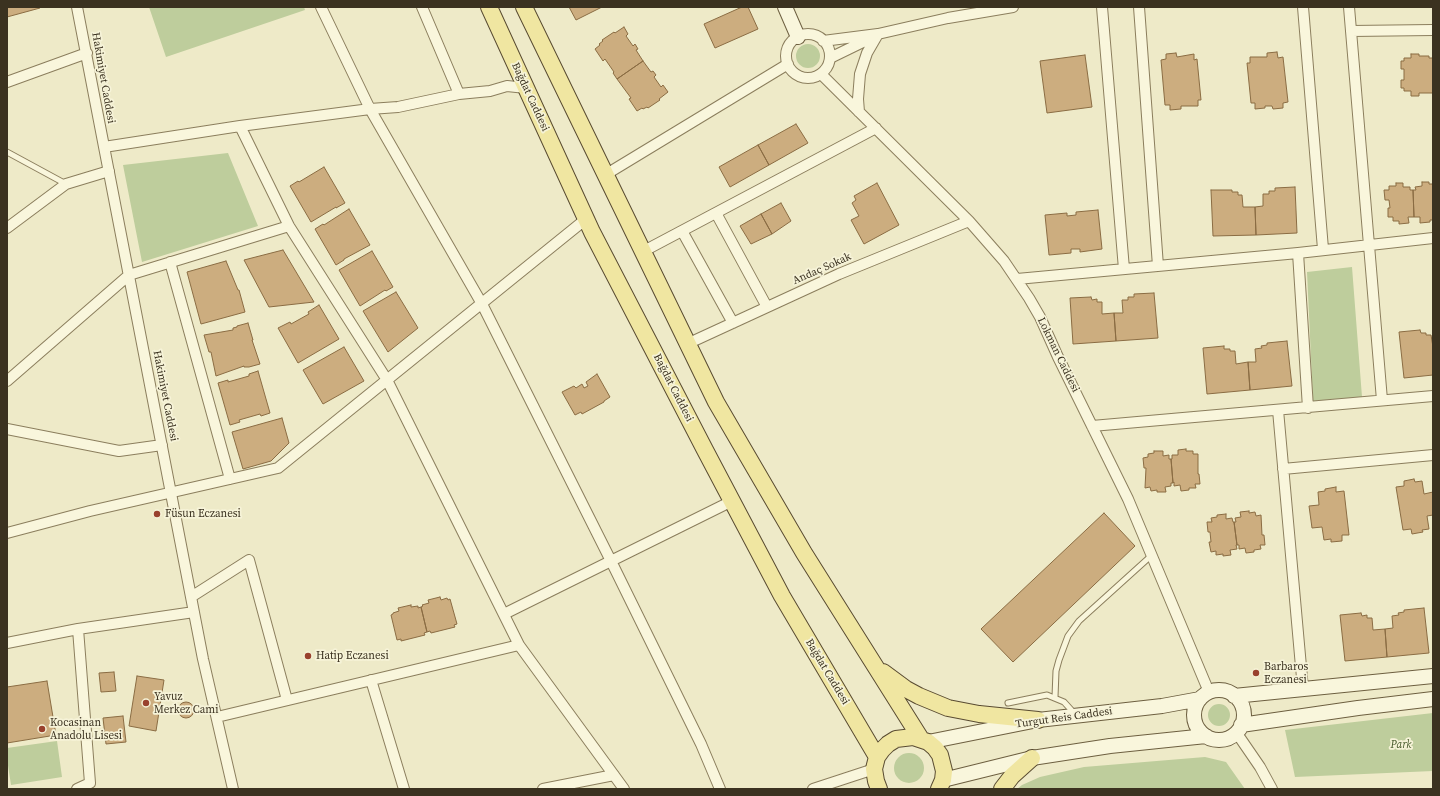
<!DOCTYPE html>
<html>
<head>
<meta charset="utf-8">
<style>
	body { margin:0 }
	#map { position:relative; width:1440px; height:796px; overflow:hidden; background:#eeeac8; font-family:"Source Serif 4",serif }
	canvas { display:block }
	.frame { position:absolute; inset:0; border:8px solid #3b3220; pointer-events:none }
</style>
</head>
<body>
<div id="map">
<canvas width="1440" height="796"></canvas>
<div class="frame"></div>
</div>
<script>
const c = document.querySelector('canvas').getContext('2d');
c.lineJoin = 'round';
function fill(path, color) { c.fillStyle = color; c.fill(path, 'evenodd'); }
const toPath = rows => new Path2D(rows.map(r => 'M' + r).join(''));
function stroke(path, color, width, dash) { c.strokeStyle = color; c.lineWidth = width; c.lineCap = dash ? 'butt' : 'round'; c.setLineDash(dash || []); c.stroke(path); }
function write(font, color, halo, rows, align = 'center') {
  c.font = font + ' "Source Serif 4",serif'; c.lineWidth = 3.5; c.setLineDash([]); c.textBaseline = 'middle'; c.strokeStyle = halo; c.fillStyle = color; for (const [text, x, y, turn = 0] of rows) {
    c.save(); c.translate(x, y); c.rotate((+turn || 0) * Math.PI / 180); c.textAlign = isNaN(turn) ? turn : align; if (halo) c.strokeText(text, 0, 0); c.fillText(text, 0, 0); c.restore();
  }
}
fill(toPath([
	[149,7,304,7,305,10,166,57],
	'796 56a12 12 0 1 1 24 0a12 12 0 1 1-24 0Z',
	[228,153,258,226,142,262,123,165],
	[1352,267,1362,397,1313,401,1307,272],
	'1208 715a11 11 0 1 1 22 0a11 11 0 1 1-22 0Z',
	[1433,713,1433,771,1295,777,1285,730],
	[57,741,62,777,11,785,7,759,7,748],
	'894 768a15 15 0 1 1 30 0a15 15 0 1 1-30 0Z',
	[1205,757,1226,762,1245,789,1017,789,1022,785,1040,777,1084,767]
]), '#becd9c');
const building = toPath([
	[7,7,40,7,40,8,7,17,7,7],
	[569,7,602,7,576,20,569,7],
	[742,7,748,7,758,29,715,48,704,24,742,7],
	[624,27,628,34,626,36,633,46,635,44,638,49,636,50,643,61,617,79,613,73,614,72,605,59,603,61,595,49,600,45,599,44,603,41,602,40,614,32,615,33,624,27],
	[1277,52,1278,58,1283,57,1288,102,1283,103,1283,108,1273,109,1272,106,1265,106,1265,108,1255,109,1255,103,1251,103,1247,63,1250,63,1250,57,1267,57,1267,53,1277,52],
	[1176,53,1177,57,1194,54,1194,60,1197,59,1201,100,1198,100,1198,106,1181,106,1181,109,1170,110,1170,105,1165,105,1161,60,1166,59,1166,54,1176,53],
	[1411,54,1419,54,1419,56,1429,56,1429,58,1433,58,1433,93,1419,93,1419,96,1411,96,1411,91,1404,91,1404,88,1401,88,1401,80,1404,80,1404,69,1401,69,1401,61,1404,61,1404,58,1411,58,1411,54],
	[1085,55,1092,107,1047,113,1040,61,1085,55],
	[643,61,651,72,653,71,656,75,654,77,661,87,663,85,668,92,659,99,660,100,648,108,647,107,643,109,642,108,637,111,629,99,631,98,617,79,643,61],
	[796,124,808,143,769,165,758,145,796,124],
	[758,145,769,165,730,187,719,167,758,145],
	[324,167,345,203,336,208,336,207,311,222,290,186,298,181,299,182,324,167],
	[1422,182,1429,182,1429,184,1433,184,1433,220,1430,220,1430,222,1420,223,1420,217,1414,217,1413,190,1416,190,1415,187,1422,186,1422,182],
	[877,183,899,225,864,244,851,220,859,216,852,203,856,200,854,196,877,183],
	[1396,183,1403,183,1403,187,1410,187,1410,190,1413,190,1414,217,1408,217,1409,223,1399,224,1399,221,1393,221,1393,217,1388,217,1388,208,1390,208,1389,200,1385,200,1384,190,1389,190,1389,186,1396,186,1396,183],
	[1295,187,1297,233,1256,235,1255,207,1263,206,1263,194,1269,194,1269,191,1275,191,1275,188,1295,187],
	[1211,190,1232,190,1232,192,1238,192,1238,195,1242,195,1243,207,1255,207,1256,235,1213,236,1211,190],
	[781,203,791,221,772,234,761,214,781,203],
	[349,209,370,245,344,259,344,260,336,265,315,229,323,224,324,225,349,209],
	[1098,210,1102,249,1080,252,1080,249,1071,249,1071,253,1049,255,1045,215,1067,213,1067,216,1076,215,1076,212,1098,210],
	[761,214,772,234,751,244,740,226,761,214],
	[283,250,314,302,269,307,244,260,283,250],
	[372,251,393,287,386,291,385,290,360,306,339,270,372,251],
	[226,261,238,290,239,290,245,312,201,324,187,272,226,261],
	[396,292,418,328,388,352,363,311,396,292],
	[1154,293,1158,338,1116,341,1114,313,1123,313,1122,300,1128,300,1128,297,1134,297,1134,294,1154,293],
	[1091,297,1092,300,1097,299,1097,302,1102,302,1102,314,1114,313,1116,341,1073,344,1070,298,1091,297],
	[319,305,339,339,298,363,278,328,290,322,291,324,309,314,308,312,319,305],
	[248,323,253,340,252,340,260,364,249,367,244,367,244,366,216,376,211,352,209,352,204,335,233,330,233,328,237,327,237,326,248,323],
	[1420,330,1421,333,1426,333,1426,335,1431,335,1433,347,1433,375,1404,378,1399,332,1420,330],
	[1287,341,1292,386,1250,390,1248,362,1256,362,1255,349,1262,348,1261,346,1267,345,1267,343,1287,341],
	[1224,346,1224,349,1230,349,1230,351,1235,351,1236,364,1248,362,1250,390,1207,394,1203,348,1224,346],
	[344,347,364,381,323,404,303,370,344,347],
	[258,371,270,413,261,416,260,414,239,420,240,422,230,425,218,383,228,380,228,382,249,376,249,374,258,371],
	[597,374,610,397,604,401,604,402,582,414,581,412,575,415,562,392,574,386,576,388,582,384,584,388,588,386,586,382,597,374],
	[282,418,289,443,271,461,243,469,232,432,282,418],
	[1186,449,1186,451,1193,451,1193,454,1198,454,1198,474,1199,474,1200,484,1195,484,1196,488,1189,488,1189,490,1181,491,1180,485,1174,486,1174,482,1173,483,1171,459,1172,459,1172,455,1178,455,1178,450,1186,449],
	[1154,451,1163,451,1163,456,1169,455,1169,459,1171,459,1173,483,1171,483,1171,486,1165,487,1166,492,1157,492,1157,490,1151,491,1150,487,1145,488,1146,468,1144,468,1143,458,1148,457,1148,454,1154,453,1154,451],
	[1414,479,1415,482,1422,481,1424,494,1433,492,1433,515,1427,516,1429,529,1422,530,1423,532,1412,534,1411,529,1403,530,1396,487,1404,486,1404,481,1414,479],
	[1336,487,1336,492,1344,491,1349,535,1342,535,1342,541,1331,542,1331,539,1324,540,1322,527,1312,528,1309,506,1319,505,1318,492,1325,491,1325,489,1336,487],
	[1249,511,1249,513,1255,512,1256,516,1261,515,1262,535,1264,535,1265,545,1260,545,1261,549,1254,550,1254,552,1246,553,1245,548,1239,549,1239,545,1237,545,1234,522,1236,522,1235,518,1241,517,1240,512,1249,511],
	[1104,513,1135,546,1013,662,981,629,1104,513],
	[1226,514,1226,519,1232,518,1233,522,1234,522,1237,545,1236,545,1237,549,1230,550,1231,555,1223,556,1223,554,1216,555,1216,551,1211,552,1209,542,1211,542,1210,532,1208,532,1207,522,1212,522,1211,518,1217,517,1217,515,1226,514],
	[440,597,441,600,447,598,448,600,450,599,457,624,454,625,455,627,431,633,430,631,427,632,421,607,423,606,422,605,429,603,428,600,440,597],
	[411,605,411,607,418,606,418,608,421,607,427,632,424,633,425,635,401,641,401,639,397,640,391,615,393,614,393,613,399,611,398,608,411,605],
	[1424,608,1429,653,1387,657,1385,629,1393,628,1392,616,1399,615,1398,613,1404,612,1404,610,1424,608],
	[1361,613,1362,616,1367,615,1367,618,1372,618,1373,630,1385,629,1387,657,1345,661,1340,615,1361,613],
	[114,672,116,691,101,692,99,673,114,672],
	[137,676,164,680,156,731,129,726,137,676],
	[47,681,56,735,7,743,7,687,47,681],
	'178 710a8 8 0 1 1 16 0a8 8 0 1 1-16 0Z',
	[123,716,126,742,106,744,103,718,123,716]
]);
fill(building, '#ccad7f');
stroke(building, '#8a6c43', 1);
const lane = toPath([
	[7,152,66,184],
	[1055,697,1056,671,1059,660,1068,636,1079,621,1152,555],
	[1008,703,1047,695,1064,702,1074,713]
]);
const street = toPath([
	[77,7,203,659,233,789],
	[321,7,370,109,398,107,459,94,490,91,507,86,526,88],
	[422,7,459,94],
	[1102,7,1124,269],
	[1139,7,1158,266],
	[1303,7,1323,249],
	[1349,7,1382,400],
	[1351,31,1433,30],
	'786 56a22 22 0 1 1 44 0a22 22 0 1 1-44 0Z',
	[823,41,878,34,948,18,1013,7],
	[830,58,871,38],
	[821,74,969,221,1004,261,1029,298,1040,317,1058,357,1128,499,1209,692],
	[7,82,87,53],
	[859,112,858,99,860,74,867,53,878,34],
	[240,126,289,226,387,380,519,645,624,789],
	[104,147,240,126,370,109,482,304,611,561,701,744,720,789],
	[605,175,788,64],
	[716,213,767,307],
	[7,228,66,184,109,171],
	[682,231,733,323],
	[642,252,876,128],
	[1298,253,1308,408],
	[170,262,230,479],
	[1017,279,1298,253,1433,238],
	[687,344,839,274,969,221],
	[7,381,129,275,289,226],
	[1278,410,1303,689],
	[1092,426,1433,396],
	[7,429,119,451,162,445],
	[1283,469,1433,455],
	[7,533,90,511,278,468,586,219],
	[191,597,249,560,287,700],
	[504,614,732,501],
	[7,643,78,629,194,612],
	[371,680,404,789],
	[217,717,519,645],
	[1236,732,1260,767,1272,789],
	[77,789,90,783,78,629],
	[543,789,614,775],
	[813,789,874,769]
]);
const secondary = toPath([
	[785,7,798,37],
	'1194 715a25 25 0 1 1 50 0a25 25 0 1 1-50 0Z',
	[1234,696,1433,676],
	[1241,725,1358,708,1433,699],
	[928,742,1038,720,1162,706,1200,699],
	[943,780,1032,758,1110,746,1206,736]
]);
const primary = toPath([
	[489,7,592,232,705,450,782,596,877,757],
	[524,7,716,402,804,553,921,739],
	[883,672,906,689,919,696,948,708,979,714,1038,720],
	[879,789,876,781,874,769,877,757,882,750,888,744,896,739,913,737,928,742,935,748,940,755,944,771,943,780,939,789],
	[1002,789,1012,776,1032,758]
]);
stroke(lane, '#8b7e5d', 7);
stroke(street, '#8b7e5d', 12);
stroke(secondary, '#6d5f40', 16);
stroke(primary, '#594b31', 18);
stroke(lane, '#f9f6dc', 5);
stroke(street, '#f9f6dc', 10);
stroke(secondary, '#f9f6dc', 14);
stroke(primary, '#f0e6a1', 16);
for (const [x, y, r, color] of [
	[157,514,4,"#99412d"],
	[308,656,4,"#99412d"],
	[1256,673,4,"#99412d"],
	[146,703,4,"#99412d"],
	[42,729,4,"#99412d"]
]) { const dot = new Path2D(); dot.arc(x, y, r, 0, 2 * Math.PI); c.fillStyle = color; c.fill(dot); stroke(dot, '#f6f3d8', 1.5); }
write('11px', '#3b3220', '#f6f3d8', [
	["Hakimiyet Caddesi",103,78,80],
	["Bağdat Caddesi",530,97,65],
	["Andaç Sokak",822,269,-24],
	["Lokman Caddesi",1058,355,64],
	["Bağdat Caddesi",673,388,63],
	["Hakimiyet Caddesi",165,396,79],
	["Bağdat Caddesi",827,672,59],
	["Turgut Reis Caddesi",1064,718,-8]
]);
write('11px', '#3b3220', '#f6f3d8', [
	["Füsun Eczanesi",165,514],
	["Hatip Eczanesi",316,656],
	["Barbaros",1264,667],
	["Eczanesi",1264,680],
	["Yavuz",154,697],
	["Merkez Cami",154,710],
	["Kocasinan",50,723],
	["Anadolu Lisesi",50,736]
], 'left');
write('italic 11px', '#425727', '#f6f3d8', [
	["Park",1401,745]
]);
</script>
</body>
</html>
